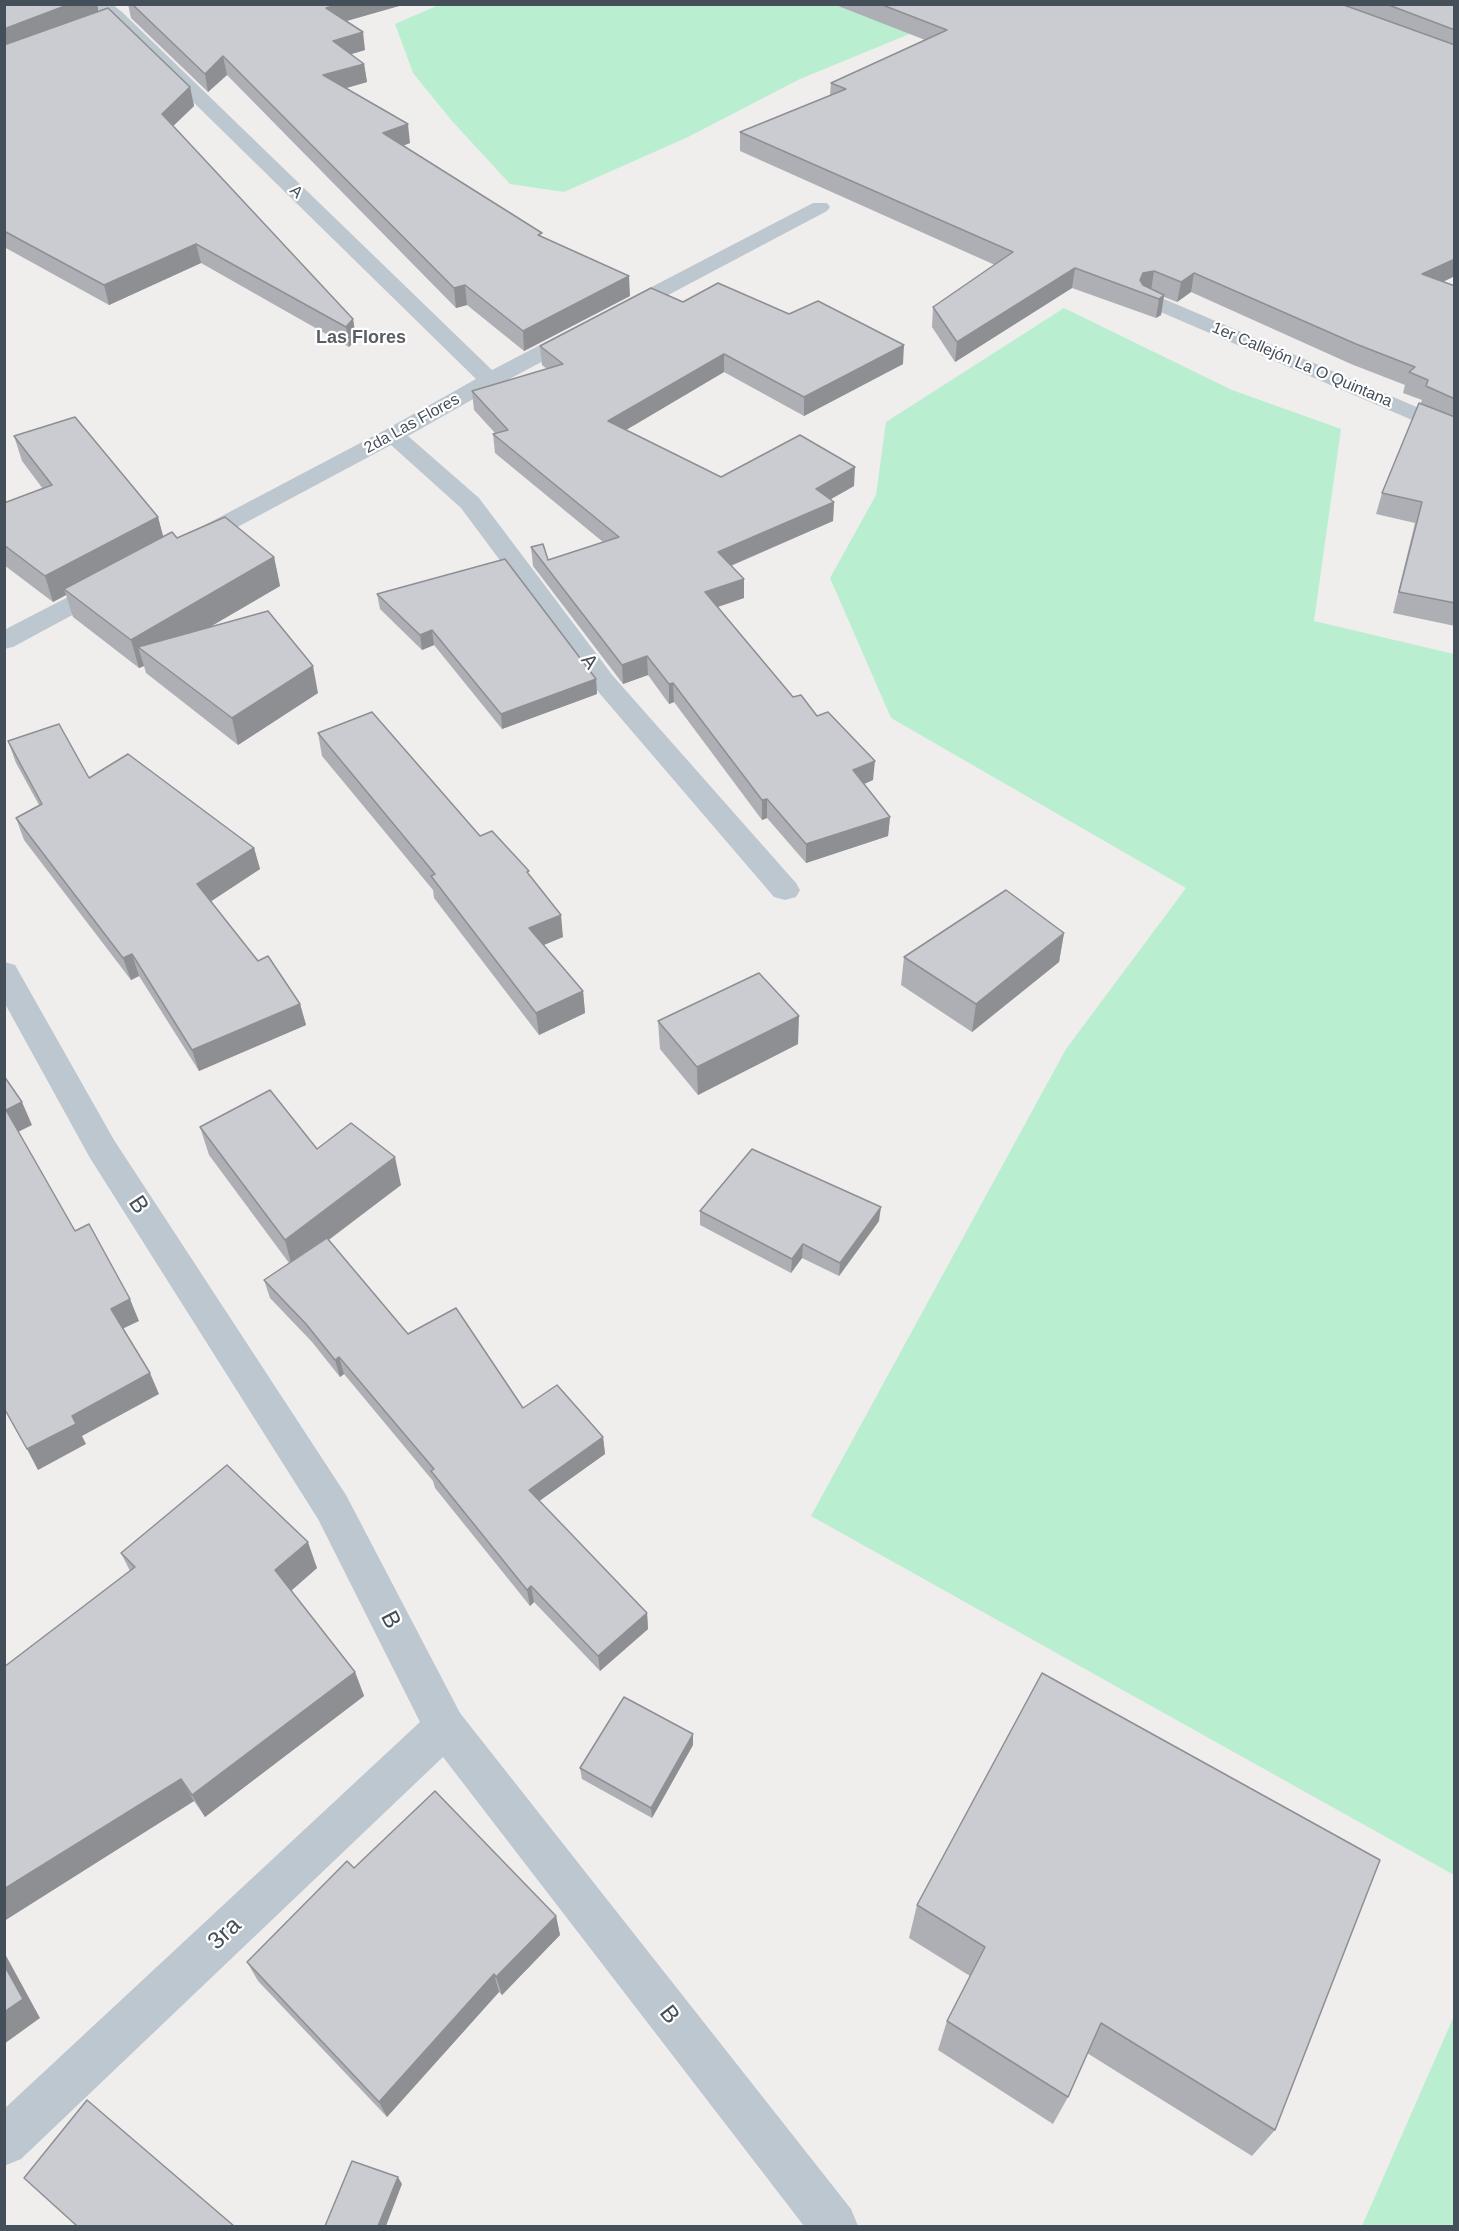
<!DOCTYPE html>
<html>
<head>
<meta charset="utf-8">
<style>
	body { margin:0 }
	#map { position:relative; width:1459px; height:2231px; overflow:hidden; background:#f0eded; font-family:Arial,sans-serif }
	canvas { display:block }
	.frame { position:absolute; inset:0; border:6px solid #454f5a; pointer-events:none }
</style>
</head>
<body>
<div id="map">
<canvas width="1459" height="2231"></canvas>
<div class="frame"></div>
</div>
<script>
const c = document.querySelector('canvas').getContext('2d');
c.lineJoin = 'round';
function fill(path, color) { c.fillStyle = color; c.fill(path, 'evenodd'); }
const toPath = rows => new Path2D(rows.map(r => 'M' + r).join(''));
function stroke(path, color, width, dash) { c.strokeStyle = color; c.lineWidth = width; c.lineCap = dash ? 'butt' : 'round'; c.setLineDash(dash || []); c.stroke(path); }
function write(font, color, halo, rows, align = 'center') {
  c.font = font + ' Arial,sans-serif'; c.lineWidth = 4.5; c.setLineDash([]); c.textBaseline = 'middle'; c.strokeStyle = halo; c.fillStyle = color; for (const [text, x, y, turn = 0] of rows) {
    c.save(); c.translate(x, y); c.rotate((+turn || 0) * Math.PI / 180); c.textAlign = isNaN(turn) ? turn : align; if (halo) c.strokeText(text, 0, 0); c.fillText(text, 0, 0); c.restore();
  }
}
fill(toPath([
	[441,4,980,5,800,79,688,137,564,192,510,184,452,121,413,73,395,24],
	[1064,308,1232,390,1341,429,1314,621,1454,654,1454,1875,811,1516,1066,1049,1186,888,891,718,830,578,876,495,886,422],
	[1454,2016,1454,2226,1362,2226]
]), '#baeed1');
fill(toPath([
	[93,4,112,4,122,12,492,370,813,203,827,203,830,207,827,211,498,385,408,436,479,498,613,676,796,883,800,890,796,897,785,900,774,897,595,688,461,508,391,445,200,547,191,549,182,547,179,542,182,537,385,430,476,379,93,4],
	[1150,293,1454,423,1454,438,1142,304,1139,299,1142,294,1150,293],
	[108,578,117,581,121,586,117,591,13,647,4,649,4,630,99,581,108,578],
	[4,962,15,965,114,1140,346,1495,460,1713,851,2209,858,2226,804,2226,443,1757,21,2159,4,2166,4,2109,420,1722,318,1519,90,1158,4,1002,4,962]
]), '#bdc7cf');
fill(toPath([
	[4,4,97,4,98,11,190,87,194,106,173,126,353,319,356,339,349,347,201,263,109,305,4,247],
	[128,4,406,4,346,21,365,50,351,54,364,64,367,82,346,88,410,143,403,146,542,237,630,296,524,351,467,305,456,308,227,75,208,92,131,18],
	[833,4,1455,4,1455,276,1443,282,1455,286,1455,626,1393,613,1415,523,1376,514,1382,493,1422,400,1403,393,1405,385,1351,364,1191,292,1177,302,1164,297,1161,315,1156,318,1072,288,955,362,932,327,933,307,995,265,740,151,740,132,830,95,831,83,925,40],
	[683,302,903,364,804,416,724,372,626,430,721,477,854,486,831,499,834,502,833,521,731,566,744,598,718,607,793,697,817,716,873,780,864,784,890,817,888,836,806,863,767,818,762,820,674,702,669,704,648,675,623,684,533,566,531,547,548,560,603,542,495,453,493,434,496,434,474,410,472,391,547,369,542,365,540,346],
	[14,436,158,517,163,537,177,538,274,557,280,586,208,628,318,693,238,745,146,673,144,666,139,668,73,617,66,595,53,602,4,565,4,503,43,489,22,461],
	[377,594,596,679,597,694,502,729,434,645,422,650,380,609],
	[318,733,480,836,530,876,563,937,543,945,583,991,585,1013,539,1035,434,898,433,890,322,756],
	[8,741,89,778,254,848,260,869,211,901,258,961,300,1004,306,1025,199,1071,139,976,131,980,24,840,16,818,39,805,16,763],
	[1064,933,1059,962,972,1032,901,985,904,957],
	[658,1021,798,1044,698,1095,660,1049],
	[200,1127,317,1149,401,1185,329,1240,408,1334,523,1408,603,1437,605,1454,539,1501,647,1613,648,1629,600,1671,534,1602,530,1606,435,1488,433,1481,344,1374,340,1377,312,1342,270,1298,264,1280,289,1263,209,1155],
	[700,1211,879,1221,839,1276,802,1258,791,1273,700,1225],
	[121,1553,317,1568,291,1591,355,1672,364,1696,205,1817,194,1801,4,1921,4,1667,130,1571],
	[1042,1673,1275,2130,1252,2156,1087,2053,1068,2097,1053,2124,938,2050,947,2021,970,1976,909,1938,917,1905],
	[693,1734,693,1745,652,1818,582,1779,580,1768],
	[354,1868,556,1916,560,1935,502,1995,499,1992,387,2117,258,1981,247,1962]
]), '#aeafb5');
fill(toPath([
	[70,4,97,4,99,13,4,49,4,29],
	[340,4,406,4,329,26,326,8],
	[363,32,365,50,335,59,333,41],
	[223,56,227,75,208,92,205,74],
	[364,64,367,82,326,94,323,75],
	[190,87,194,106,166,133,162,114],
	[408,124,410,143,385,152,383,133],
	[196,244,201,263,109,305,104,285],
	[1455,259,1455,276,1416,294,1422,274],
	[1075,268,1072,288,955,362,957,342],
	[1154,271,1151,291,1142,292,1140,280,1143,273],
	[1194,273,1191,292,1177,302,1181,282],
	[629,276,630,296,524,351,523,331],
	[465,285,467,305,456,308,454,288],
	[1164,295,1161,315,1156,318,1159,299],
	[353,319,356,339,349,347,346,327],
	[904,345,903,364,804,416,804,397],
	[724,354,724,372,609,440,608,421],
	[855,467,854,486,815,508,816,489],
	[834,502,833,521,718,571,718,552],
	[158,517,165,543,64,589,66,595,53,602,45,576],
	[274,557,280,586,155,659,138,647,144,666,139,668,131,640],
	[744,579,744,598,705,611,705,592],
	[432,630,434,645,422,650,420,635],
	[647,656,648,675,623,684,622,665],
	[313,666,318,693,238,745,232,718],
	[596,679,597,694,502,729,501,714],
	[673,683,674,702,669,704,669,684],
	[875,761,873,780,852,789,853,770],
	[767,799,767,818,762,820,762,800],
	[890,817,888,836,806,863,806,844],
	[254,848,260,869,204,906,197,884],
	[561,915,563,937,532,950,529,928],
	[1064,933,1059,962,972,1032,976,1004],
	[132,954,139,976,131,980,123,958],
	[583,991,585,1013,539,1035,536,1013],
	[300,1004,306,1025,199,1071,192,1050],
	[799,1016,798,1044,698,1095,697,1067],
	[22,1102,32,1125,16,1133,6,1110],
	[395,1157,401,1185,292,1267,285,1240],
	[881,1207,879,1221,839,1276,840,1263],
	[803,1244,802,1258,791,1273,792,1259],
	[130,1299,139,1321,120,1330,111,1309],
	[339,1357,344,1374,340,1377,335,1360],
	[150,1373,159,1394,82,1436,86,1444,38,1470,27,1449,72,1416],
	[603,1437,605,1454,531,1507,529,1490],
	[308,1542,317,1568,285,1596,275,1570],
	[531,1586,534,1602,530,1606,527,1590],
	[647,1613,648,1629,600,1671,598,1656],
	[355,1672,364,1696,205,1817,192,1795],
	[693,1734,693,1745,652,1818,651,1808],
	[181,1779,194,1801,4,1921,4,1889],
	[556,1916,560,1935,502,1995,496,1977],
	[4,1952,40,2018,4,2044],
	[494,1974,499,1992,387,2117,379,2102],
	[398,2177,402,2184,386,2226,378,2226]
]), '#8d8f93');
const building = toPath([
	[4,4,70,4,4,29,4,4],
	[132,4,340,4,326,8,363,32,333,41,364,64,323,75,408,124,383,133,542,233,538,235,629,276,523,331,465,285,454,288,223,56,205,74,132,4],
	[880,4,1341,4,1455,45,1455,259,1422,274,1455,286,1455,399,1426,386,1428,380,1409,372,1415,367,1356,344,1194,273,1181,282,1154,271,1143,273,1140,280,1143,285,1164,295,1159,299,1075,268,957,342,933,307,1013,252,740,132,846,89,831,83,947,30,880,4],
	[1386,4,1455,4,1455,30,1386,4],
	[108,8,190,87,162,114,353,319,346,327,196,244,104,285,4,231,4,45,108,8],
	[718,283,789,314,818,301,904,345,804,397,724,354,608,421,721,477,800,435,855,467,816,489,834,502,718,552,744,579,705,592,793,697,801,695,817,716,828,712,875,761,853,770,890,817,806,844,767,799,762,800,673,683,669,684,647,656,622,665,531,547,543,544,548,560,619,537,493,434,508,430,472,391,563,364,540,346,651,288,683,302,718,283],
	[1419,403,1455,417,1455,603,1399,592,1422,502,1382,493,1419,403],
	[75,417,158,517,45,576,4,545,4,503,52,485,14,436,75,417],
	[225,517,274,557,131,640,64,589,172,532,177,538,225,517],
	[505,559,596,679,501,714,432,630,420,635,377,594,505,559],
	[268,611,313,666,232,718,138,647,268,611],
	[372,712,480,836,492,831,529,871,527,872,561,915,529,928,583,991,536,1013,431,876,435,874,318,733,372,712],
	[59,724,89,778,128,754,254,848,197,884,258,961,268,956,300,1004,192,1050,132,954,123,958,16,818,42,804,8,741,59,724],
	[1006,890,1064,933,976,1004,904,957,1006,890],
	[759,973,799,1016,697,1067,658,1021,759,973],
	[4,1076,22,1102,6,1110,75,1231,89,1224,130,1299,111,1309,150,1373,72,1416,76,1424,27,1449,4,1408,4,1076],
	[270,1090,317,1149,351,1123,395,1157,285,1240,200,1127,270,1090],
	[752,1149,881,1207,840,1263,803,1244,792,1259,700,1211,752,1149],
	[327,1238,408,1334,456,1308,523,1408,557,1385,603,1437,529,1490,647,1613,598,1656,531,1586,527,1590,431,1471,434,1469,339,1357,335,1360,306,1324,264,1280,327,1238],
	[227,1465,308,1542,275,1570,355,1672,192,1795,181,1779,4,1889,4,1667,135,1567,121,1553,227,1465],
	[1042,1673,1380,1860,1275,2130,1101,2023,1068,2097,947,2021,985,1947,917,1905,1042,1673],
	[624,1697,693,1734,651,1808,580,1768,624,1697],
	[435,1791,556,1916,496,1977,494,1974,379,2102,247,1962,347,1861,354,1868,435,1791],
	[4,1965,23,1999,4,2012,4,1965],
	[87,2100,234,2226,77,2226,24,2178,87,2100],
	[352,2161,398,2177,378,2226,325,2226,352,2161]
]);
fill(building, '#caccd2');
stroke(building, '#8d8f93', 1.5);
write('16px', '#454f5a', '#fff', [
	["A",296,192,44],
	["1er Callejón La O Quintana",1302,365,23],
	["2da Las Flores",412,424,-29]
]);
write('bold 18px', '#5a5d62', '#fff', [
	["Las Flores",361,338]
]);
write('20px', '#454f5a', '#fff', [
	["A",589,662,53]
]);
write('24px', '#454f5a', '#fff', [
	["B",138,1205,57],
	["B",390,1620,63],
	["3ra",225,1934,-43],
	["B",669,2015,52]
]);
</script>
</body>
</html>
